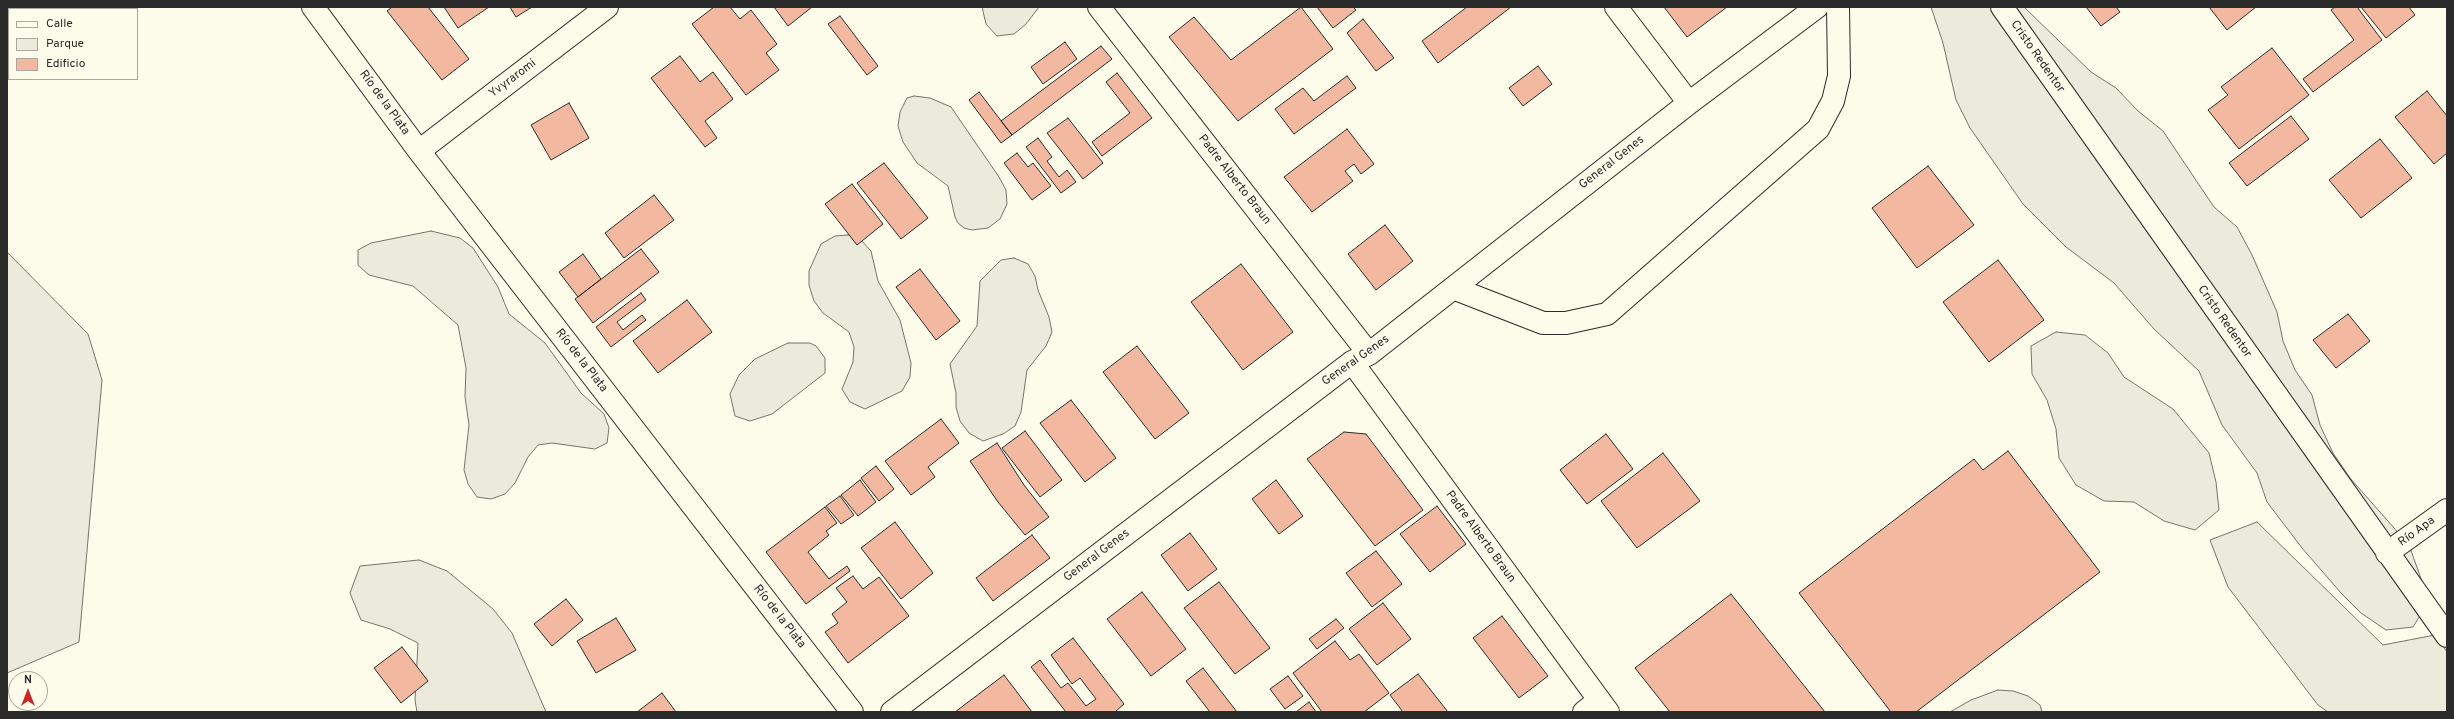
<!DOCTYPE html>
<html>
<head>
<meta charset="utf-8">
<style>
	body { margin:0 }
	#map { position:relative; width:2454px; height:719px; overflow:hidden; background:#fdfbea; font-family:Overpass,sans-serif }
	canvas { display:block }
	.frame { position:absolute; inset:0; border:8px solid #2b2b2b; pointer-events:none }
	.legend { position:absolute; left:8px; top:8px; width:130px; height:72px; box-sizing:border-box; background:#fdfbea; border:1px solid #a9a89e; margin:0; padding:5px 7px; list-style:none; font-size:12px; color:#2b2b2b }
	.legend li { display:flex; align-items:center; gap:8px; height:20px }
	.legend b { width:20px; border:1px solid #a9a89e }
	.north { position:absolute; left:8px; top:671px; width:40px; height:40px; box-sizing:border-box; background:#fdfbea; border:1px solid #a9a89e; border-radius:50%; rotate:0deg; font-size:11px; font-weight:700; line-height:16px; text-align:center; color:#2b2b2b }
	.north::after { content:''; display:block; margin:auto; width:14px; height:18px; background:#c62828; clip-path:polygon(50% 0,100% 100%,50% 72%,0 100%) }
</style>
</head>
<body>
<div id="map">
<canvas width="2454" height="719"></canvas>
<div class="frame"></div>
<ul class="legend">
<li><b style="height:5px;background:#fdfbea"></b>Calle</li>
<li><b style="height:11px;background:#ecebdb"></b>Parque</li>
<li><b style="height:11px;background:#f2b8a0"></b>Edificio</li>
</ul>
<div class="north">N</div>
</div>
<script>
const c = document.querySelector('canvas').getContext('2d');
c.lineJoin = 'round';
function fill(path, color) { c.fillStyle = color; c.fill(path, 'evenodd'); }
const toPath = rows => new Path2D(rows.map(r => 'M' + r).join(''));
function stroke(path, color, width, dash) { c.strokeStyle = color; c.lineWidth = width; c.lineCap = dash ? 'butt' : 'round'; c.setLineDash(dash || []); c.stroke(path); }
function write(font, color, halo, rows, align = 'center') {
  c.font = font + ' Overpass,sans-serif'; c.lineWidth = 3; c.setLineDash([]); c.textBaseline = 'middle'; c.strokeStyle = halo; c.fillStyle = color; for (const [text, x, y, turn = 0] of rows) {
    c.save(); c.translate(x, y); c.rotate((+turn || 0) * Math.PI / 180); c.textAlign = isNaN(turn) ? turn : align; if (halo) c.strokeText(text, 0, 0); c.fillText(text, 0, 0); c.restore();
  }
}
const green = toPath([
	[982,7,1039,7,1026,24,1014,34,997,36,986,24,982,7],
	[1931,7,2024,7,2091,72,2116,88,2138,111,2163,131,2214,207,2237,227,2252,255,2277,312,2283,341,2295,370,2312,395,2320,425,2333,453,2350,478,2409,545,2429,601,2413,627,2386,630,2361,613,2341,593,2302,548,2267,502,2257,473,2222,425,2199,371,2154,329,2114,283,2066,247,2023,204,1970,128,1956,100,1943,43,1931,7],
	[914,96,930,98,951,107,999,177,1006,190,1007,204,1000,219,988,228,972,230,964,228,958,223,955,217,948,186,917,163,903,142,898,126,900,112,907,98,914,96],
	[431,231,460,238,473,248,498,287,509,314,545,343,581,393,604,414,609,428,607,443,595,449,552,443,538,445,528,457,515,483,505,494,491,499,477,497,468,484,464,470,469,425,465,397,466,368,458,325,413,286,369,275,358,265,358,250,371,243,431,231],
	[848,235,861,240,871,251,878,281,900,320,911,363,910,377,902,391,865,409,850,402,842,389,853,362,854,347,849,332,823,313,814,301,809,285,809,271,821,244,835,236,848,235],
	[7,252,88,334,102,380,79,642,7,673,7,252],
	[1014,258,1028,264,1035,276,1038,290,1049,317,1052,332,1046,346,1027,370,1021,412,1015,426,1003,434,983,441,969,433,960,421,956,407,956,393,950,364,977,326,980,281,1001,260,1014,258],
	[2056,332,2085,335,2108,353,2124,377,2173,409,2209,453,2216,482,2219,510,2195,530,2164,521,2134,502,2104,501,2076,485,2059,458,2056,429,2047,400,2032,374,2031,346,2056,332],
	[788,343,810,343,816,346,825,358,825,373,772,414,750,421,735,416,730,394,739,375,755,359,788,343],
	[2257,522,2383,645,2435,635,2447,652,2447,712,2328,712,2318,705,2228,587,2210,540,2257,522],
	[419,560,447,571,493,609,512,633,546,712,417,712,415,700,418,643,390,629,361,620,350,593,360,566,419,560],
	[1998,690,2013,691,2028,696,2040,705,2042,712,1950,712,1971,700,1998,690]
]);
fill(green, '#ecebdb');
stroke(green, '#74746e', 1);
const building = toPath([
	[392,7,428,7,469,59,442,80,387,11,392,7],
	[444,7,489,7,458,28,444,7],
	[510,7,532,7,516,17,510,7],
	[714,7,730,7,740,19,751,10,777,44,766,53,779,70,746,95,692,24,714,7],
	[774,7,812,7,788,26,774,7],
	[1301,7,1333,49,1238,121,1169,37,1194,17,1231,60,1301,7],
	[1317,7,1353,7,1356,10,1333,28,1317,7],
	[1467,7,1511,7,1438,63,1422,41,1467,7],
	[1664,7,1727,7,1687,37,1664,7],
	[2086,7,2116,7,2120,12,2101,26,2086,7],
	[2209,7,2256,7,2227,30,2209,7],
	[2335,7,2357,7,2382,40,2313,92,2303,79,2354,40,2331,10,2335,7],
	[2361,7,2409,7,2415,15,2386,38,2361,7],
	[840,16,878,66,867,75,828,24,840,16],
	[1363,19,1394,58,1376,71,1347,33,1363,19],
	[1065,42,1077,59,1043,84,1031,67,1065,42],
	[1101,46,1112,59,1012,135,1001,121,1101,46],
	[2272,48,2309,95,2239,149,2208,110,2228,95,2221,87,2272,48],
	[680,56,700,82,713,72,733,99,705,121,717,138,705,147,651,78,680,56],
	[1538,66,1552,84,1523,106,1509,88,1538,66],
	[1117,73,1152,118,1102,156,1092,142,1130,113,1106,82,1117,73],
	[1347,76,1356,88,1294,134,1275,109,1303,88,1314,101,1347,76],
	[2427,91,2447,116,2447,153,2434,164,2395,117,2427,91],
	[979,92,1012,135,1001,143,969,100,979,92],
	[569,103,589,138,551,160,531,125,569,103],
	[2291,116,2309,139,2247,186,2229,163,2291,116],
	[1068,118,1103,163,1083,179,1047,133,1068,118],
	[1347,129,1374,164,1361,174,1354,164,1345,171,1353,181,1312,212,1284,177,1347,129],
	[1038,138,1052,157,1047,161,1059,177,1067,170,1076,182,1061,193,1026,147,1038,138],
	[2380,139,2412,178,2361,218,2329,180,2380,139],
	[1017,153,1028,167,1033,163,1051,186,1032,200,1004,163,1017,153],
	[884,163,928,218,901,239,857,183,884,163],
	[1928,166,1974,225,1917,268,1872,208,1928,166],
	[852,184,883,224,857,245,825,204,852,184],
	[654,195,674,220,624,258,605,233,654,195],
	[1385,225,1413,261,1376,290,1348,254,1385,225],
	[641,249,659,272,593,323,575,299,641,249],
	[583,254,601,279,578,297,559,272,583,254],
	[1998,260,2044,320,1989,362,1943,302,1998,260],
	[1241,264,1293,332,1243,370,1191,302,1241,264],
	[920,269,960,321,936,340,896,287,920,269],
	[641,293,646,300,617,322,623,330,642,315,646,320,611,347,596,327,641,293],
	[687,300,712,332,658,373,633,341,687,300],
	[2348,314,2370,341,2336,368,2313,340,2348,314],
	[1137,346,1189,413,1155,439,1103,372,1137,346],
	[1071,400,1116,458,1085,482,1040,423,1071,400],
	[941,419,959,443,928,467,935,477,911,495,885,461,941,419],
	[1025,431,1062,480,1040,497,1002,448,1025,431],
	[1344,432,1366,434,1423,510,1375,546,1307,459,1344,432],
	[1606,434,1633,469,1587,504,1560,470,1606,434],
	[997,443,1024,485,1049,517,1025,535,998,502,970,461,997,443],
	[2008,451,2100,572,1916,712,1891,712,1799,593,1974,459,1983,470,2008,451],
	[1663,453,1700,501,1637,548,1601,501,1663,453],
	[876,466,894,489,879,501,861,478,876,466],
	[860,480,876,502,858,516,841,495,860,480],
	[1276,480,1303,516,1279,534,1252,499,1276,480],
	[840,496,854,515,841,524,826,506,840,496],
	[1437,506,1466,544,1430,572,1400,534,1437,506],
	[825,507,837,523,826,531,829,535,808,552,829,579,847,566,850,571,806,604,766,552,825,507],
	[895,522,933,573,901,599,861,548,895,522],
	[1190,533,1217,569,1188,591,1161,555,1190,533],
	[1032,535,1050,558,993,601,976,578,1032,535],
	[1376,551,1402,584,1372,607,1346,573,1376,551],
	[853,576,863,589,879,577,909,616,848,663,825,632,838,623,832,614,847,602,836,588,853,576],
	[1219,582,1270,648,1235,674,1184,608,1219,582],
	[1142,592,1186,649,1151,676,1107,619,1142,592],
	[1731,594,1825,712,1670,712,1635,668,1731,594],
	[566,599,583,620,552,646,534,624,566,599],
	[1383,603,1411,639,1377,665,1349,629,1383,603],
	[1502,616,1548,676,1519,698,1473,638,1502,616],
	[616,618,636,650,596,673,577,641,616,618],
	[1336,619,1344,628,1317,649,1309,639,1336,619],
	[1073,638,1124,704,1115,712,1066,712,1031,667,1040,660,1061,688,1068,683,1086,706,1096,699,1080,678,1072,684,1051,655,1073,638],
	[1335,641,1350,660,1359,654,1389,693,1364,712,1322,712,1293,673,1335,641],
	[402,647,428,681,401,703,374,668,402,647],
	[1203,668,1237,712,1210,712,1186,681,1203,668],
	[1418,674,1448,712,1403,712,1390,695,1418,674],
	[1004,675,1032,712,955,712,1004,675],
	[1288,676,1303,696,1285,709,1270,689,1288,676],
	[662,693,676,712,637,712,662,693],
	[1309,702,1316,712,1296,712,1309,702]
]);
fill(building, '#f2b8a0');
stroke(building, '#2b2b2b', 1);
const minor = toPath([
	[313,7,419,151,852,712],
	[1099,7,1369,354],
	[1616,7,1689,103],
	[2002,7,2447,636],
	[419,151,607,7],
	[1453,288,1543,323,1566,323,1607,314,1818,129,1833,101,1839,76,1838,7],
	[1352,362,1608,712],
	[2387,553,2447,510],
	[892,712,1352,362,1369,354,1689,103,1817,7],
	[1584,712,1599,700]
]);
stroke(minor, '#2b2b2b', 24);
stroke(minor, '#fdfbea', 22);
write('12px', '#2b2b2b', '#fdfbea', [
	["Cristo Redentor",2037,57,55],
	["Yvyraromi",513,79,-37],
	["Río de la Plata",384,103,54],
	["General Genes",1612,163,-38],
	["Padre Alberto Braun",1234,180,52],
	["Cristo Redentor",2224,322,55],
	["Río de la Plata",581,361,52],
	["General Genes",1356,361,-35],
	["Río Apa",2417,532,-36],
	["Padre Alberto Braun",1480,537,54],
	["General Genes",1097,556,-37],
	["Río de la Plata",779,617,52]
]);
</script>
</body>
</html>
